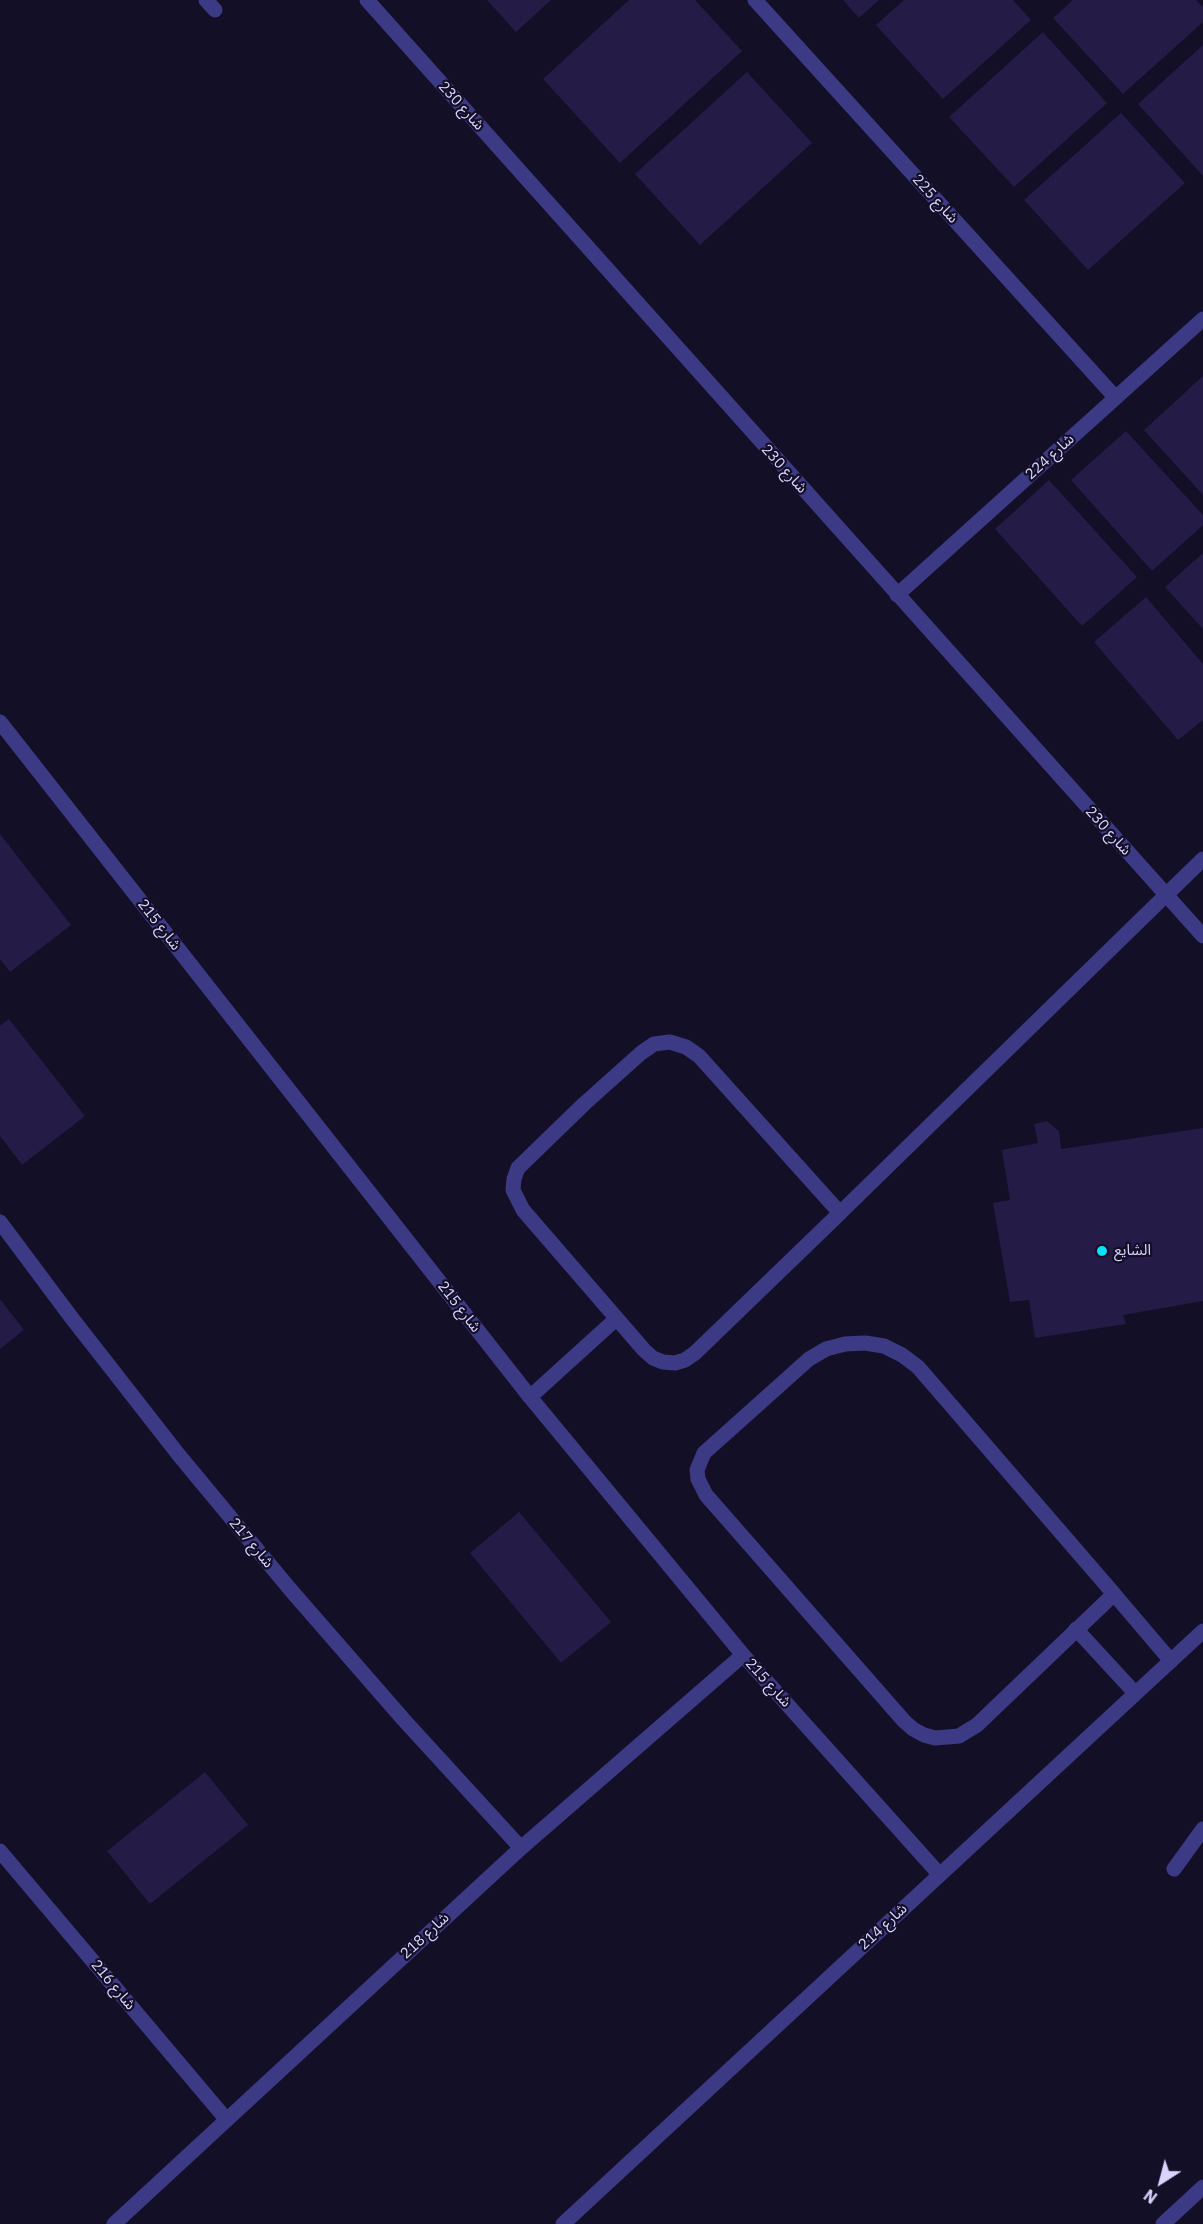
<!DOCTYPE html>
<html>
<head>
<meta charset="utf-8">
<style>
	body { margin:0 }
	#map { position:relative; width:1203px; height:2224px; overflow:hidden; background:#130f26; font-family:"IBM Plex Sans",sans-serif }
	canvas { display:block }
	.north { position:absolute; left:1131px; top:2152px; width:60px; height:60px; -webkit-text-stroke:4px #130f26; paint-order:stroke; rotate:216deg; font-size:16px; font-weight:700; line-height:24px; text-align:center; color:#d9d4ff }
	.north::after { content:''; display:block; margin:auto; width:21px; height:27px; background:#d9d4ff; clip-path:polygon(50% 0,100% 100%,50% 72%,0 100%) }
</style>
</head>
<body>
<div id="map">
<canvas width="1203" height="2224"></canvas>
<div class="north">N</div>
</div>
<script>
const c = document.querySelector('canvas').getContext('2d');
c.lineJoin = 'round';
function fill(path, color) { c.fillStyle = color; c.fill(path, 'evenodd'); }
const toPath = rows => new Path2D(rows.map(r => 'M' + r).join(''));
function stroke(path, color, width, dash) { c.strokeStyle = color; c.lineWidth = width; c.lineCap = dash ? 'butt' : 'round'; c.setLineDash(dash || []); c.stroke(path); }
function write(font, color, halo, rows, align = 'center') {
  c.font = font + ' "IBM Plex Sans","Noto Sans Arabic",sans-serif'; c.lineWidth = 4.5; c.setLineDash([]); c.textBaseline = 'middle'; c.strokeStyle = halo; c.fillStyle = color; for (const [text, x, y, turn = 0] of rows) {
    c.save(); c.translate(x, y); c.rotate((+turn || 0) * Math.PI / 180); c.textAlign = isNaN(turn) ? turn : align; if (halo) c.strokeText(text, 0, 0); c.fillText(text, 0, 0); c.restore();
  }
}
fill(toPath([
	[487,0,551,0,516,32],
	[629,0,695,0,742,51,620,163,543,79],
	[843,0,879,0,859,18],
	[904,0,1013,0,1031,20,943,99,876,25],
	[1073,0,1196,0,1203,7,1203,22,1123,94,1053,18],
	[1043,32,1107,103,1014,187,949,117],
	[1203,45,1203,176,1138,104],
	[747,72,812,143,700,245,635,174],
	[1121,113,1185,183,1088,270,1024,200],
	[1203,376,1203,495,1144,430],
	[1126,431,1203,515,1203,525,1152,571,1071,480],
	[1049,480,1137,577,1082,626,995,529],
	[1203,553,1203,629,1165,587],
	[1146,597,1203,664,1203,720,1178,740,1094,642],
	[0,834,71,925,10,972,0,959],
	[9,1019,85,1116,22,1165,0,1136,0,1026],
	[1047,1121,1059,1131,1061,1149,1203,1128,1203,1301,1123,1315,1126,1324,1035,1338,1029,1300,1010,1302,993,1203,1010,1200,1002,1150,1038,1143,1034,1124],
	[0,1299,24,1330,0,1349],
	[519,1512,611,1622,561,1663,470,1553],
	[205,1772,248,1825,150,1904,107,1851]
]), '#241b47');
stroke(toPath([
	[206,0,215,10],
	[670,1042,686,1047,699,1056,840,1213,695,1353,685,1360,675,1363,663,1362,653,1358,644,1350,523,1210,513,1190,514,1179,518,1168,584,1104,641,1053,654,1044,670,1042],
	[840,1213,1166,895],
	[865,1343,884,1346,902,1355,918,1367,1114,1594,977,1725,959,1736,935,1738,924,1735,913,1729,904,1721,706,1495,698,1479,697,1470,704,1453,809,1359,826,1349,845,1344,865,1343],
	[530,1397,616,1319],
	[1114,1594,1171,1661],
	[1076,1629,1135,1693],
	[1174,1869,1203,1829]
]), '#3d3a85', 15);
stroke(toPath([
	[367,0,1203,936],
	[755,0,1115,397],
	[897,595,1203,319],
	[0,722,530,1397,743,1655,940,1875],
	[1166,895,1203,859],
	[0,1222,71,1317,178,1454,289,1588,403,1719,521,1848],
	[0,1851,226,2119],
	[114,2224,521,1848,743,1655],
	[563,2224,1203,1631],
	[1163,2224,1203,2187]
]), '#3d3a85', 15);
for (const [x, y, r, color] of [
	[1102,1251,6,"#00e5ff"]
]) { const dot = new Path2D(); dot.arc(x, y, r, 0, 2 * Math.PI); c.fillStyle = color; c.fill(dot); stroke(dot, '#130f26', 2); }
write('15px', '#d9d4ff', '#130f26', [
	["شارع 230",461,106,48],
	["شارع 225",935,199,48],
	["شارع 224",1050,457,-42],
	["شارع 230",784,469,48],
	["شارع 230",1108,831,48],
	["شارع 215",159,925,52],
	["شارع 215",459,1307,52],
	["شارع 217",251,1543,50],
	["شارع 215",768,1683,48],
	["شارع 214",883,1927,-43],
	["شارع 218",425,1936,-43],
	["شارع 216",113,1985,50]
]);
write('15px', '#d9d4ff', '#130f26', [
	["الشايع",1114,1251]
], 'left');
</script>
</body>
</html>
